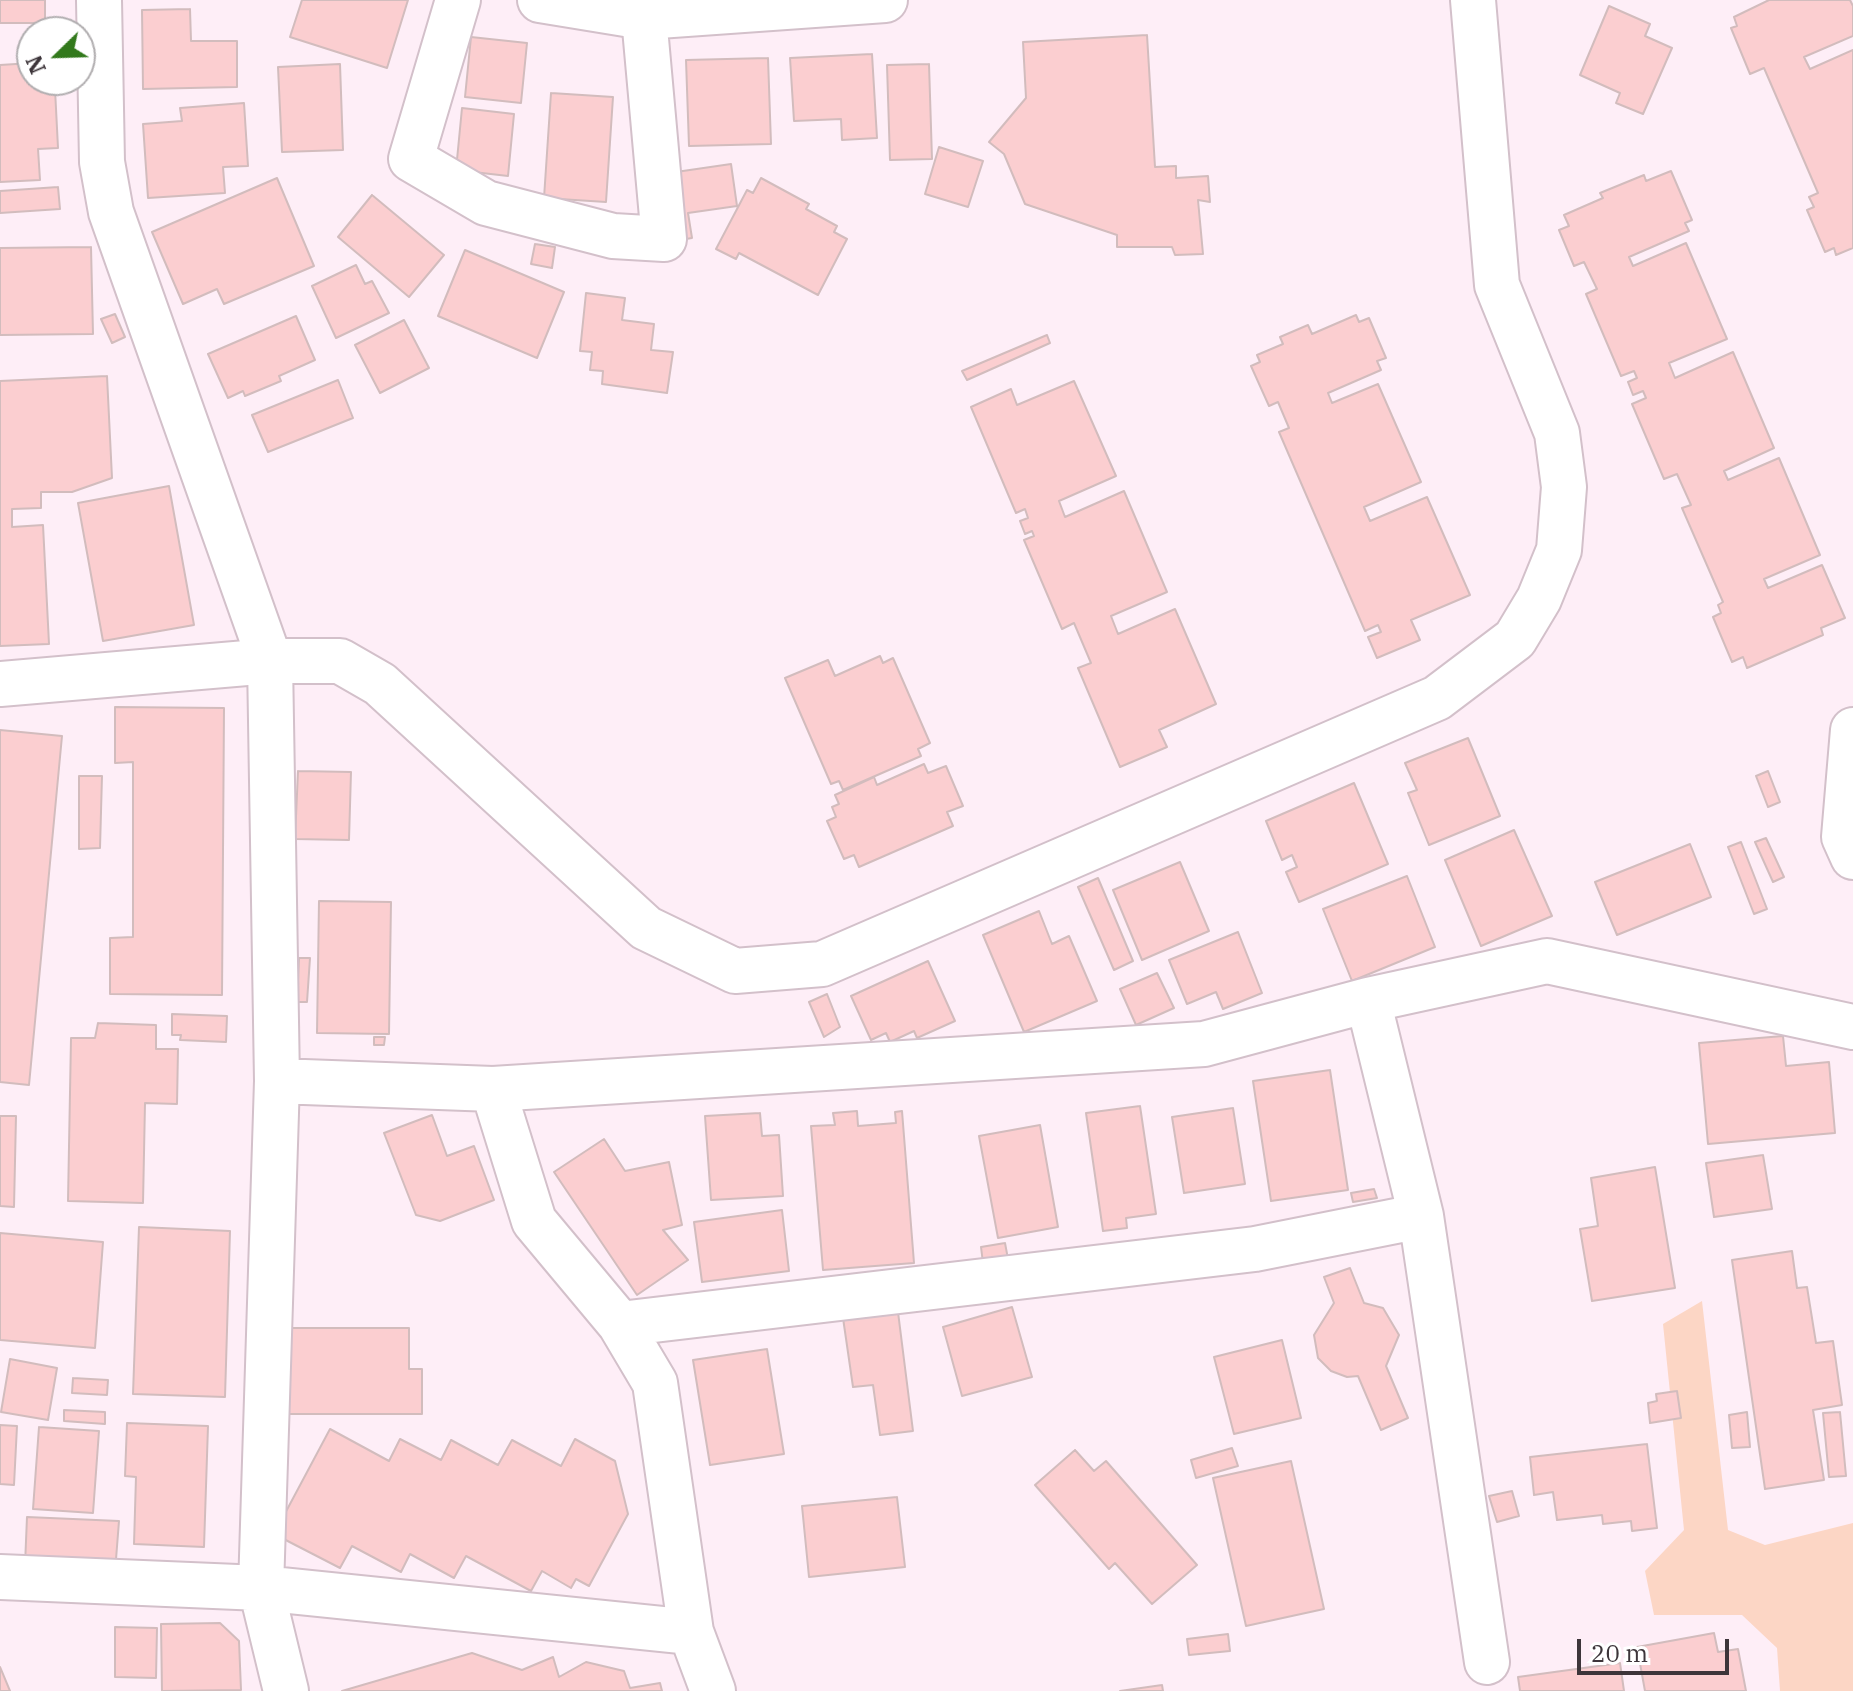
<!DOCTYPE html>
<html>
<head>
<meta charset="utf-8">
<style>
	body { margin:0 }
	#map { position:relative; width:1853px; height:1691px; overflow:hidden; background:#feeef7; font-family:"IBM Plex Serif",serif }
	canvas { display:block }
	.north { position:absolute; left:16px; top:16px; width:80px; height:80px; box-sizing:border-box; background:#fff; border:2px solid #b1aeb0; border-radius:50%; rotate:247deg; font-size:22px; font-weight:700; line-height:32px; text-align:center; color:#3d353a }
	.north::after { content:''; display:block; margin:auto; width:28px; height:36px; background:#32791c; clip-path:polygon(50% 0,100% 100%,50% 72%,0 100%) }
	.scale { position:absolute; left:1577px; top:1639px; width:152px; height:36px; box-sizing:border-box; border:4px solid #3d353a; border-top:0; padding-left:10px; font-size:24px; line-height:28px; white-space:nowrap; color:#3d353a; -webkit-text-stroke:6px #fff; paint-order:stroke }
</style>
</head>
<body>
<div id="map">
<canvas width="1853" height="1691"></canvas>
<div class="north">N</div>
<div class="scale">20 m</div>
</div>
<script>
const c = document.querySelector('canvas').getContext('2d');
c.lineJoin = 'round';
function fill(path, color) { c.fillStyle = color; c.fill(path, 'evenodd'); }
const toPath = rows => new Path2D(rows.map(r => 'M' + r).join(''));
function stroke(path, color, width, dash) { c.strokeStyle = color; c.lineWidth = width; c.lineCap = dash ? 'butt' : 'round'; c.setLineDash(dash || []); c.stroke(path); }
fill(toPath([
	[1702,1301,1728,1530,1765,1545,1853,1523,1853,1691,1780,1691,1777,1648,1742,1615,1654,1615,1645,1571,1684,1530,1663,1324]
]), '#fcd6c5');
const building = toPath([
	[0,0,45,0,45,23,0,23,0,0],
	[302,0,408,0,387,68,290,37,302,0],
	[1769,0,1850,0,1853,6,1853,36,1804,57,1810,69,1853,50,1853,248,1836,255,1834,248,1825,252,1807,210,1814,207,1809,197,1818,193,1764,68,1750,74,1731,28,1737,26,1734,17,1769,0],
	[1609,6,1650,24,1645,36,1672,48,1643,114,1616,103,1620,93,1580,75,1609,6],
	[190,9,191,41,237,41,237,87,143,89,142,10,190,9],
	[1147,35,1155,167,1176,166,1176,178,1208,176,1210,202,1198,200,1203,254,1175,255,1172,247,1117,247,1117,235,1025,204,1004,154,989,142,1026,98,1023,42,1147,35],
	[471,37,527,43,521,103,465,97,471,37],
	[872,54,877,138,842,140,841,119,794,121,790,58,872,54],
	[768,58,771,144,689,146,686,60,768,58],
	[32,63,32,80,40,80,41,90,55,89,58,148,38,149,40,180,0,182,0,65,32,63],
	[340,64,343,150,282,152,278,67,340,64],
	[929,64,932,159,890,160,887,65,929,64],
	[551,93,613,97,606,202,544,198,551,93],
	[244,103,248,166,223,167,225,193,148,198,143,124,182,121,180,108,244,103],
	[462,108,514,114,508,176,456,170,462,108],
	[939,147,983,161,968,207,925,194,939,147],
	[731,164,737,206,688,213,692,238,686,239,676,172,731,164],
	[1671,171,1692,220,1685,223,1689,231,1629,257,1633,266,1686,243,1727,339,1669,363,1675,378,1733,352,1774,448,1724,471,1728,480,1779,458,1820,555,1764,579,1768,588,1822,565,1845,618,1821,628,1823,635,1747,668,1743,657,1732,662,1713,617,1721,613,1718,605,1723,602,1682,508,1691,505,1677,474,1664,479,1632,404,1646,398,1643,391,1633,395,1628,382,1637,378,1634,371,1621,376,1586,294,1597,289,1584,262,1574,266,1559,230,1569,226,1564,215,1603,198,1600,193,1644,175,1646,181,1671,171],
	[277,178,314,266,224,304,217,289,183,304,152,232,277,178],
	[761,178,809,204,806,209,837,226,834,232,847,239,818,295,739,253,736,259,716,249,747,190,753,193,761,178],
	[58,187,60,209,0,213,0,191,58,187],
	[372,195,444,255,409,297,338,237,372,195],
	[535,244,555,247,552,268,531,264,535,244],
	[91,247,93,334,0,335,0,248,91,247],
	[465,250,564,292,537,358,438,316,465,250],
	[356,265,365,284,372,281,389,313,336,338,312,286,356,265],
	[586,293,625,298,622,320,654,324,651,350,673,352,667,393,602,384,603,371,590,370,592,352,580,351,586,293],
	[115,314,125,337,112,343,101,319,115,314],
	[1356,315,1359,322,1369,318,1386,358,1377,361,1381,370,1328,393,1332,403,1378,384,1421,482,1364,507,1370,521,1427,497,1470,595,1411,620,1420,640,1377,658,1368,637,1381,632,1378,625,1365,631,1279,432,1289,428,1278,402,1269,406,1251,366,1260,362,1257,355,1283,344,1280,337,1308,325,1312,334,1356,315],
	[296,316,315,360,279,376,281,381,245,396,243,391,228,398,208,354,296,316],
	[404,320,429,368,380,393,355,345,404,320],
	[1047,335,1050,343,967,380,962,371,1047,335],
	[107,376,112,478,72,492,41,492,41,508,12,509,12,527,43,525,49,644,0,646,0,381,107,376],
	[338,380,353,418,268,452,252,415,338,380],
	[1074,381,1116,476,1059,501,1065,517,1124,491,1167,592,1111,616,1118,634,1175,609,1216,704,1159,730,1167,747,1120,767,1078,668,1091,663,1074,623,1062,629,1024,540,1034,536,1032,531,1025,534,1020,521,1028,518,1025,509,1016,513,971,407,1011,389,1017,405,1074,381],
	[169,486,194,625,103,641,78,503,169,486],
	[880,656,883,663,893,658,930,743,918,749,921,756,843,790,839,781,831,784,785,678,828,660,835,676,880,656],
	[115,707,224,708,222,995,110,994,110,938,133,937,133,762,115,763,115,707],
	[0,730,62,736,29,1085,0,1082,0,730],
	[1468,738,1500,816,1429,845,1408,793,1417,790,1405,763,1468,738],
	[924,764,928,773,946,766,963,806,947,812,953,826,859,867,854,855,844,859,827,821,836,817,832,807,839,804,835,795,874,777,877,785,924,764],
	[298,771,351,772,349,840,295,839,298,771],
	[1768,771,1780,802,1768,807,1756,776,1768,771],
	[79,776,102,776,100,848,79,849,79,776],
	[1354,783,1388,864,1299,902,1286,872,1297,867,1292,855,1282,860,1266,821,1354,783],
	[1514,830,1552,916,1481,946,1445,860,1514,830],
	[1766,838,1784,877,1773,882,1755,842,1766,838],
	[1741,842,1767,909,1754,914,1728,847,1741,842],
	[1690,844,1711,897,1617,935,1595,882,1690,844],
	[1180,862,1209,931,1142,960,1113,890,1180,862],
	[1407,876,1435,947,1352,981,1323,909,1407,876],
	[1098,878,1133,961,1114,970,1078,887,1098,878],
	[319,901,391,902,389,1034,317,1033,319,901],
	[1039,911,1052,944,1069,936,1097,1001,1024,1032,983,935,1039,911],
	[1238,932,1262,993,1223,1009,1216,992,1187,1004,1169,960,1238,932],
	[299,958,310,958,307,1002,297,1002,299,958],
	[928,961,955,1021,917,1038,914,1031,890,1042,886,1033,871,1040,851,996,928,961],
	[1157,973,1174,1008,1136,1025,1120,989,1157,973],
	[827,994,840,1027,824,1037,809,1002,827,994],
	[172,1014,227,1016,226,1042,180,1040,181,1035,172,1035,172,1014],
	[98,1023,156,1025,156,1049,178,1049,177,1104,145,1103,143,1203,68,1201,71,1038,95,1038,98,1023],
	[1783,1036,1786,1066,1829,1062,1835,1133,1708,1144,1699,1043,1783,1036],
	[374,1037,385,1037,384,1045,374,1045,374,1037],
	[1330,1070,1348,1190,1271,1201,1253,1081,1330,1070],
	[1140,1106,1156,1214,1126,1218,1127,1228,1103,1231,1086,1113,1140,1106],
	[1233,1108,1245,1184,1184,1193,1172,1117,1233,1108],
	[857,1111,858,1126,896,1123,895,1112,902,1111,914,1263,823,1270,811,1126,835,1125,833,1113,857,1111],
	[760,1113,762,1136,779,1135,783,1196,711,1200,705,1116,760,1113],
	[432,1115,447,1156,474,1146,494,1200,440,1221,416,1215,384,1133,432,1115],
	[0,1116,16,1116,14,1207,0,1206,0,1116],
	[1040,1125,1058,1227,998,1238,979,1136,1040,1125],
	[604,1139,625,1171,669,1162,682,1225,663,1230,688,1260,637,1295,554,1172,604,1139],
	[1763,1155,1772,1209,1714,1217,1706,1163,1763,1155],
	[1655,1167,1675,1288,1592,1301,1580,1229,1598,1226,1591,1178,1655,1167],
	[1374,1189,1377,1198,1353,1202,1351,1193,1374,1189],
	[782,1210,789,1271,702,1282,694,1222,782,1210],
	[139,1227,230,1231,225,1397,133,1394,139,1227],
	[0,1233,103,1242,95,1348,0,1340,0,1233],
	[1005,1243,1008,1259,983,1263,981,1247,1005,1243],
	[1792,1251,1797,1288,1807,1287,1816,1343,1833,1341,1842,1405,1813,1410,1824,1480,1765,1489,1732,1260,1792,1251],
	[1350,1268,1364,1303,1383,1308,1399,1335,1386,1366,1408,1418,1381,1430,1358,1376,1347,1377,1331,1371,1318,1358,1314,1335,1334,1303,1324,1277,1350,1268],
	[897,1304,913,1431,880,1435,873,1385,853,1387,842,1311,897,1304],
	[1012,1307,1032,1377,962,1396,943,1327,1012,1307],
	[282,1328,409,1328,409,1369,422,1369,422,1414,282,1414,282,1328],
	[1282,1340,1301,1418,1234,1434,1214,1357,1282,1340],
	[767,1349,784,1454,710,1465,693,1360,767,1349],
	[10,1359,57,1368,48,1420,1,1412,10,1359],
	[73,1378,108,1380,107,1395,72,1393,73,1378],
	[1677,1391,1681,1418,1650,1423,1648,1403,1657,1401,1656,1394,1677,1391],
	[64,1410,105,1412,105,1424,64,1421,64,1410],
	[1747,1412,1750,1447,1732,1448,1729,1415,1747,1412],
	[1840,1412,1846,1476,1829,1477,1823,1413,1840,1412],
	[127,1423,208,1426,204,1547,134,1544,136,1477,125,1476,127,1423],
	[0,1425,17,1426,14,1485,0,1484,0,1425],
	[39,1427,99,1431,93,1513,33,1509,39,1427],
	[330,1429,389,1461,400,1439,441,1460,451,1440,498,1465,512,1440,561,1466,575,1439,615,1461,628,1514,589,1586,576,1579,571,1588,542,1571,531,1591,466,1556,454,1578,410,1554,401,1572,352,1546,340,1568,274,1534,330,1429],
	[1647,1444,1657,1528,1632,1531,1631,1521,1603,1524,1602,1515,1557,1520,1553,1492,1534,1495,1530,1457,1647,1444],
	[1232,1448,1238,1466,1196,1478,1191,1460,1232,1448],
	[1075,1450,1094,1471,1106,1461,1197,1565,1152,1604,1115,1563,1109,1569,1035,1485,1075,1450],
	[1291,1461,1324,1609,1246,1626,1213,1478,1291,1461],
	[1512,1491,1519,1516,1497,1522,1489,1496,1512,1491],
	[897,1497,905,1567,809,1577,802,1506,897,1497],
	[27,1517,119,1521,115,1572,25,1565,27,1517],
	[220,1623,239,1641,241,1690,162,1691,161,1624,220,1623],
	[115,1627,157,1628,156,1678,115,1677,115,1627],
	[1714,1633,1718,1652,1738,1649,1746,1691,1645,1691,1637,1647,1714,1633],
	[1228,1634,1230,1651,1189,1655,1187,1639,1228,1634],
	[472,1653,522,1670,553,1657,559,1677,586,1662,624,1671,630,1688,660,1683,662,1691,342,1691,472,1653],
	[1620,1663,1624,1691,1520,1691,1518,1677,1620,1663],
	[0,1667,10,1691,0,1691,0,1667],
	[1162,1685,1163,1691,1120,1691,1162,1685]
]);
fill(building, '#fbced0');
stroke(building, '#d2bcbd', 2);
const street = toPath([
	[99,0,102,162,111,212,270,661,277,1081,261,1588,286,1691],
	[458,0,411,159,486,203,613,236,664,239,644,17],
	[540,0,644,17,885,0],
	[0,684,270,661,340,661,380,684,646,928,735,971,822,964,1437,698,1515,639,1539,599,1559,550,1564,487,1557,433,1497,285,1473,0],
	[1853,730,1844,837,1853,857],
	[1368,1000,1421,1216,1487,1662],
	[277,1081,493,1089,534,1221,620,1324,655,1383,691,1632,713,1691],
	[493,1089,1204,1044,1368,1000,1547,961,1853,1027],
	[620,1324,1255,1249,1421,1216],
	[0,1577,261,1588,691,1632]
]);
stroke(street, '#d3c0ca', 48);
stroke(street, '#fff', 44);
</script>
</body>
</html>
